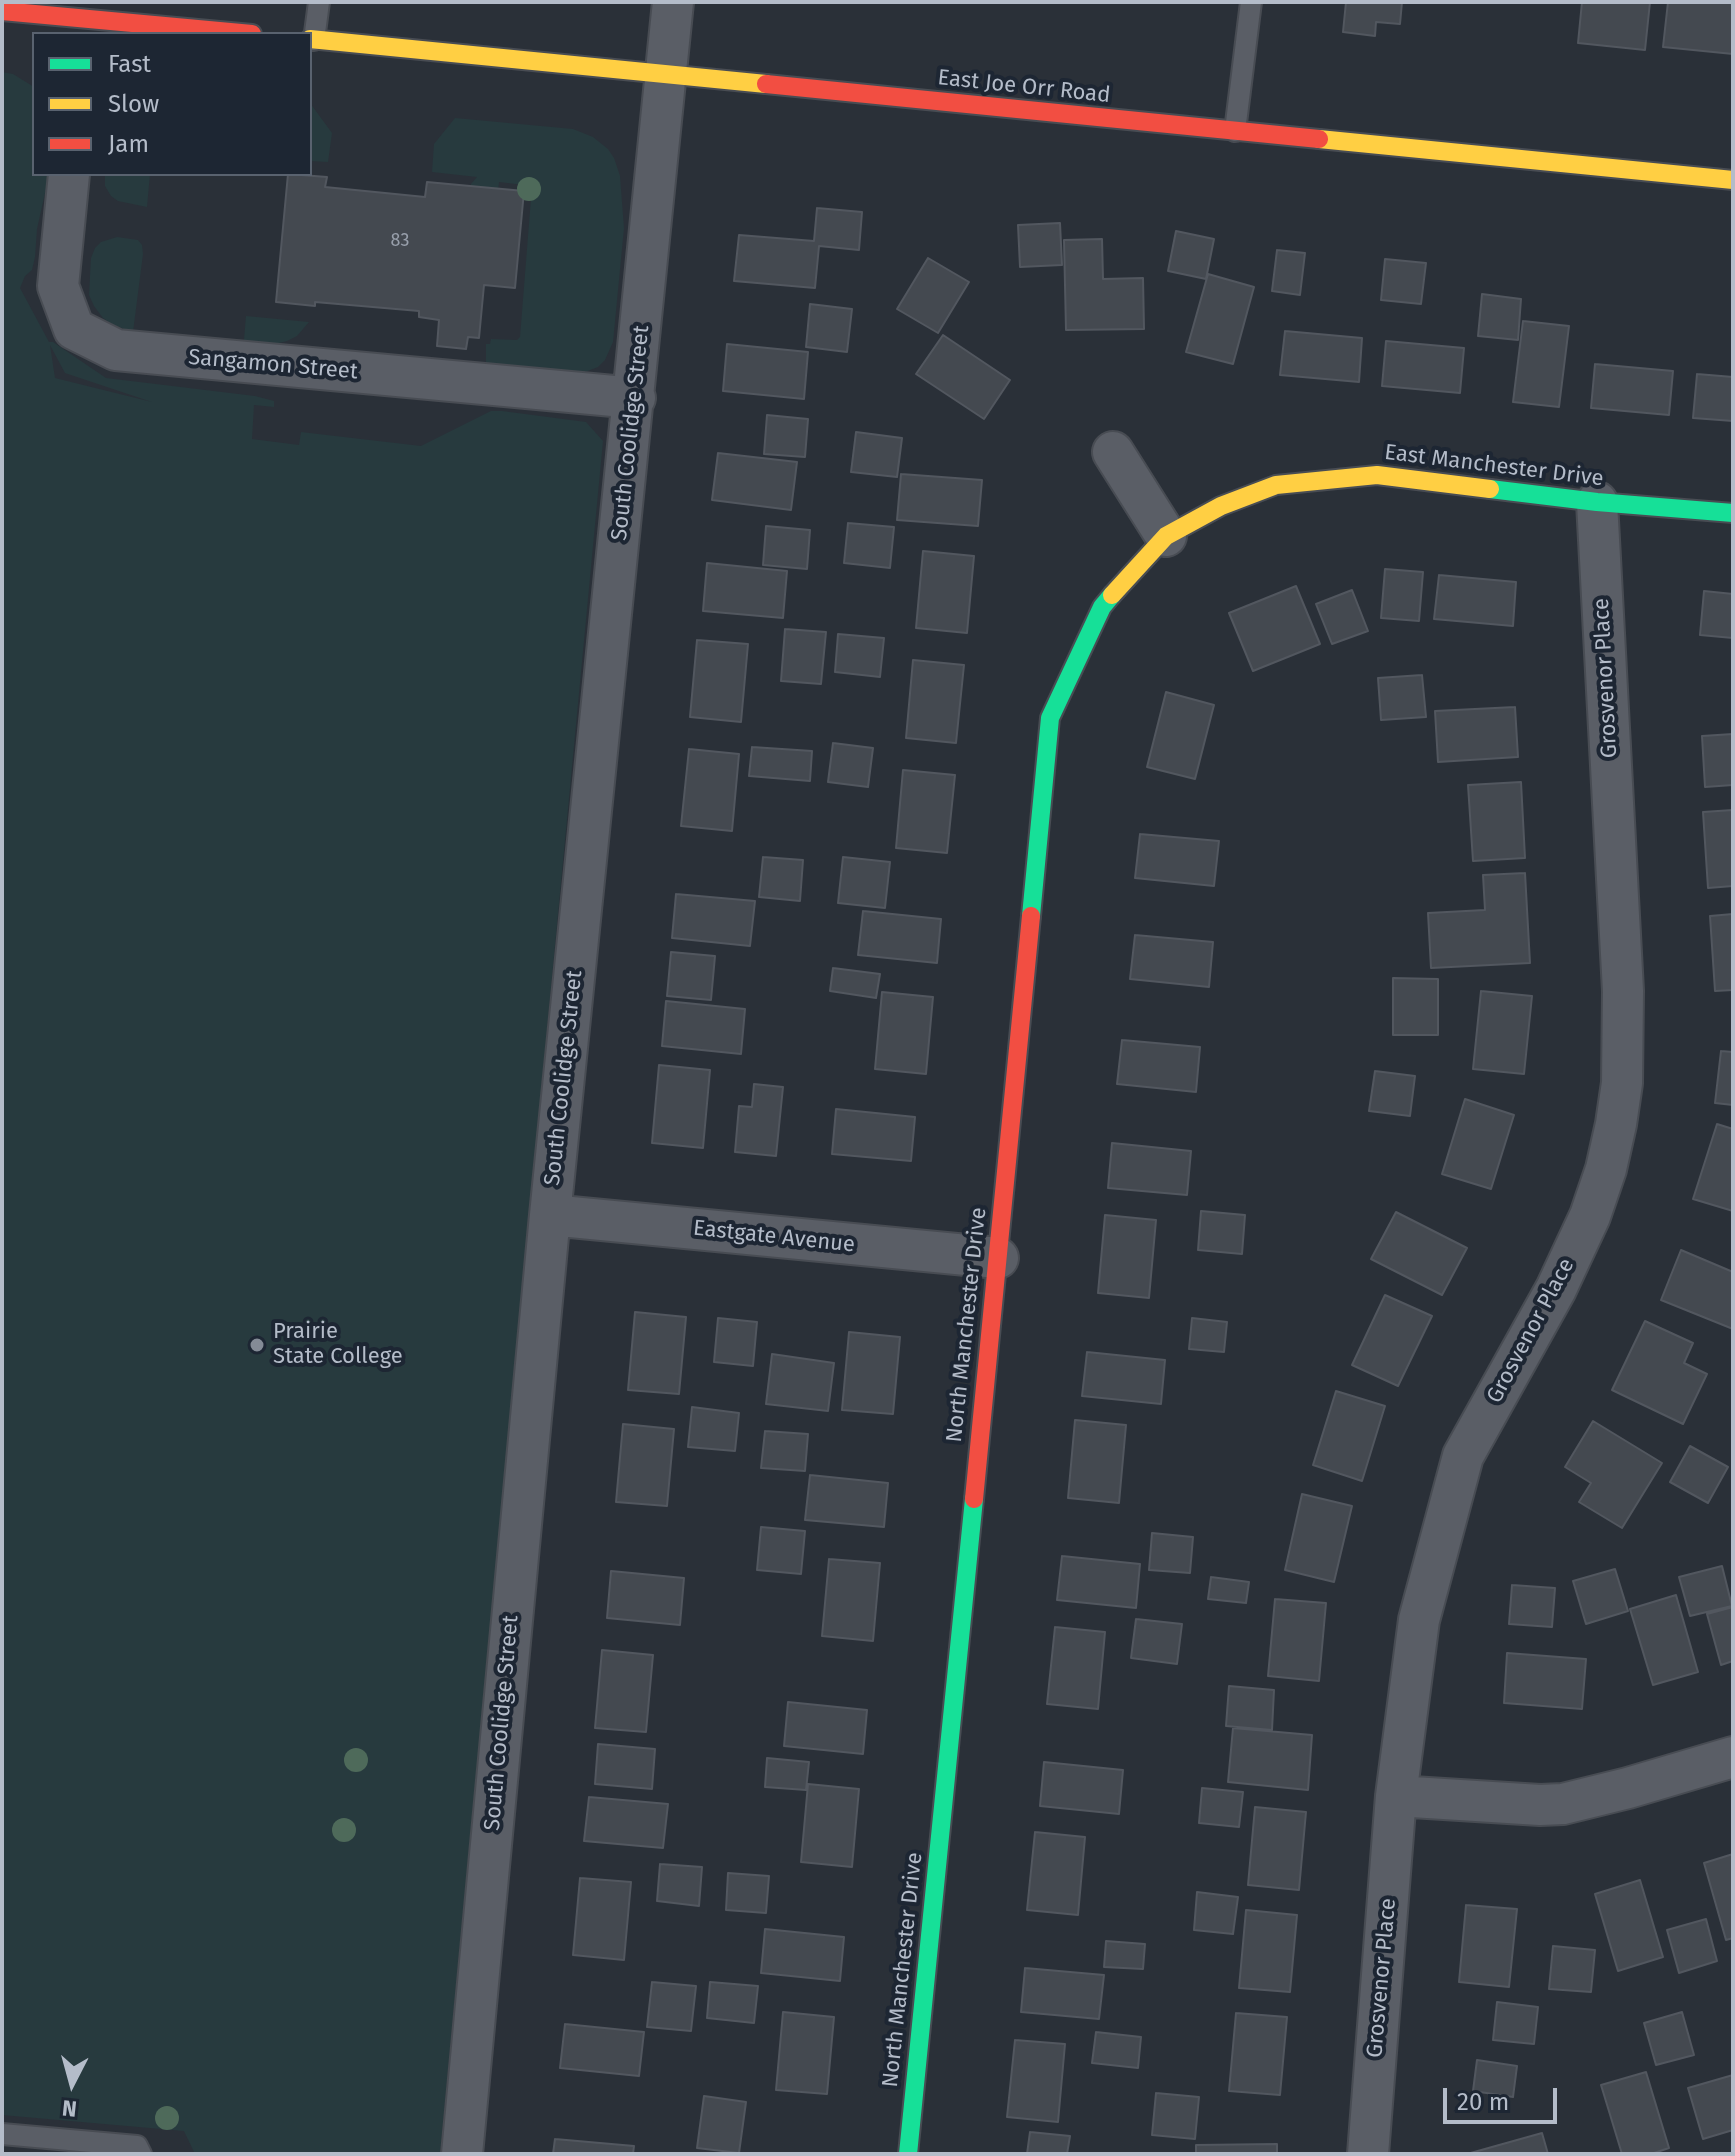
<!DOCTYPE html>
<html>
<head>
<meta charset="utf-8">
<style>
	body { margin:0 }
	#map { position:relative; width:1735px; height:2156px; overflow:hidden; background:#2a3038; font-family:"Fira Sans",sans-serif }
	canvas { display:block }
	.frame { position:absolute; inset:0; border:4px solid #b4bcc9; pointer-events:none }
	.legend { position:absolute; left:32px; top:32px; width:280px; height:144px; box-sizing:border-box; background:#1d2633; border:2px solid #59626f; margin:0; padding:10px 14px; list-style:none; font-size:24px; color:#b4bcc9 }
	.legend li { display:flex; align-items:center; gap:16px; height:40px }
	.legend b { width:40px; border:2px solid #59626f }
	.north { position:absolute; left:32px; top:2044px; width:80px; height:80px; -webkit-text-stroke:6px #1d2633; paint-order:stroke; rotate:186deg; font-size:22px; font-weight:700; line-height:32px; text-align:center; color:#b4bcc9 }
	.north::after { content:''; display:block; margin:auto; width:28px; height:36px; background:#b4bcc9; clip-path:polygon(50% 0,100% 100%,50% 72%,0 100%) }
	.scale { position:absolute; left:1443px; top:2088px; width:114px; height:36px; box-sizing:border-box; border:4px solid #b4bcc9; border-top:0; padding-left:10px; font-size:24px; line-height:28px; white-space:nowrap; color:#b4bcc9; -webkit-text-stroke:6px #1d2633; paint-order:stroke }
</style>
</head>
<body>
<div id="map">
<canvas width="1735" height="2156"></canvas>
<div class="frame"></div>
<ul class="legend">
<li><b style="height:10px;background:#16e098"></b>Fast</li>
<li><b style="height:10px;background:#ffcf43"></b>Slow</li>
<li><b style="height:10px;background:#f24e42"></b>Jam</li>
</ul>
<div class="north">N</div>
<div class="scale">20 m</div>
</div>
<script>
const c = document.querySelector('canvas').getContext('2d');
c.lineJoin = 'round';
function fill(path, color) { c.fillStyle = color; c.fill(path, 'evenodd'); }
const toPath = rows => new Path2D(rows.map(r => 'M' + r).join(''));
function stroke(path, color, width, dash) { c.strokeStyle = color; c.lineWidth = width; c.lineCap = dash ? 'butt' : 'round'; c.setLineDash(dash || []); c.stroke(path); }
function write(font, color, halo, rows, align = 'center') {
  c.font = font + ' "Fira Sans",sans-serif'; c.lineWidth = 8; c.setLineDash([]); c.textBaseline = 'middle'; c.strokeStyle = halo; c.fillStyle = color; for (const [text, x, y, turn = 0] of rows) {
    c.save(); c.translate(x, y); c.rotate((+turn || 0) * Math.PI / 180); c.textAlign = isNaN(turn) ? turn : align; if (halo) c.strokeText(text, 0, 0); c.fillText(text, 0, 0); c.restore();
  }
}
fill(toPath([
	[2,72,13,74,34,87,34,174,51,174,50,184,45,193,37,229,35,257,32,270,25,276,20,288,49,342,53,342,106,378,255,396,274,401,274,407,254,405,252,439,299,445,301,432,421,446,491,411,502,411,586,422,603,441,440,2154,195,2154,184,2131,2,2115],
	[50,345,65,373,152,402,55,378],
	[310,103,332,133,328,162,310,161],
	[455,118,573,129,593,137,608,149,614,158,620,176,624,228,613,342,605,360,598,367,580,374,486,364,486,344,490,344,491,339,517,340,520,337,532,186,499,182,498,192,470,189,471,184,477,177,432,172,434,144],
	[105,174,150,174,147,207,118,201,111,196,105,186],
	[117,237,138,240,142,245,143,254,133,332,113,325,103,318,94,306,89,295,91,258,95,248,101,242],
	[246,316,309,322,297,336,287,341,275,344,262,344,246,342,244,340]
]), '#273a3e');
const building = toPath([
	[1346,2,1402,2,1400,24,1376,22,1375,36,1343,32,1346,2],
	[1582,2,1650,2,1645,50,1578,43,1582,2],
	[1668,2,1733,2,1733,54,1663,47,1668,2],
	[288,174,327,177,325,187,425,197,427,182,524,191,515,288,484,285,479,338,468,337,466,349,437,346,439,320,419,317,419,311,315,302,315,306,276,302,288,174],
	[817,208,862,212,859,250,819,246,815,288,734,281,739,235,814,241,817,208],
	[1060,223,1062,265,1020,267,1018,225,1060,223],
	[1176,231,1214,239,1206,279,1168,271,1176,231],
	[1102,239,1103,279,1143,278,1144,329,1066,330,1064,240,1102,239],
	[1277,250,1305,253,1300,295,1272,291,1277,250],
	[928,258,969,282,938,333,897,309,928,258],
	[1385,259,1426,263,1421,304,1381,300,1385,259],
	[1208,274,1254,287,1233,364,1186,352,1208,274],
	[1482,294,1521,299,1518,340,1478,336,1482,294],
	[810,304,852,309,847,352,806,347,810,304],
	[1523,321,1569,326,1559,407,1513,402,1523,321],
	[1285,331,1362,338,1359,382,1280,375,1285,331],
	[943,335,1010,380,984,419,916,374,943,335],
	[1386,341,1464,348,1460,393,1382,386,1386,341],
	[727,344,808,352,804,399,723,391,727,344],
	[1595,364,1673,371,1669,415,1591,408,1595,364],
	[1697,374,1733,377,1733,421,1693,418,1697,374],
	[767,415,808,419,805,457,764,454,767,415],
	[856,432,902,438,897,477,851,472,856,432],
	[718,453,797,462,791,510,712,500,718,453],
	[901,474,982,480,978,526,897,520,901,474],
	[848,523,894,527,890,568,844,563,848,523],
	[766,526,810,530,807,569,763,565,766,526],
	[923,551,974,556,967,633,916,628,923,551],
	[707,563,787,571,783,618,703,611,707,563],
	[1385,569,1423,572,1419,621,1381,618,1385,569],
	[1439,575,1516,582,1513,626,1434,619,1439,575],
	[1296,586,1320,644,1253,671,1229,613,1296,586],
	[1352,590,1368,631,1332,644,1316,604,1352,590],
	[1704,591,1733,594,1733,638,1700,635,1704,591],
	[785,629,826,632,821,684,781,681,785,629],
	[838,634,884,638,880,677,835,672,838,634],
	[697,640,748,644,741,722,690,717,697,640],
	[913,660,964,665,956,743,906,738,913,660],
	[1422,675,1426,717,1381,720,1378,678,1422,675],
	[1166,692,1214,705,1195,779,1147,767,1166,692],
	[1515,707,1518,757,1438,762,1435,711,1515,707],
	[1733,734,1733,785,1705,787,1702,736,1733,734],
	[833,743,873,748,868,787,828,782,833,743],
	[752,747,812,751,810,781,749,776,752,747],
	[689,749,739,754,732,831,681,826,689,749],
	[903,770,955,775,947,853,896,848,903,770],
	[1521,782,1525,858,1473,861,1468,785,1521,782],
	[1733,810,1733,886,1708,888,1703,812,1733,810],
	[1140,834,1219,841,1214,886,1135,878,1140,834],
	[763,857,803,860,800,901,759,897,763,857],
	[843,857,890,862,885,908,838,903,843,857],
	[1525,873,1530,963,1431,968,1428,913,1485,910,1483,875,1525,873],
	[676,894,755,901,750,946,672,938,676,894],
	[863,911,941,919,937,963,858,955,863,911],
	[1733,914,1733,990,1715,991,1710,916,1733,914],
	[1135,935,1213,942,1209,987,1130,979,1135,935],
	[671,952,715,956,711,1000,667,996,671,952],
	[833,968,880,974,876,998,830,991,833,968],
	[1393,978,1438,979,1438,1035,1393,1035,1393,978],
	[1481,991,1532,996,1524,1074,1473,1069,1481,991],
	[882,992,933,997,926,1074,875,1069,882,992],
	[666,1001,745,1009,741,1054,662,1046,666,1001],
	[1122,1040,1200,1047,1196,1092,1117,1084,1122,1040],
	[1721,1051,1733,1052,1733,1105,1715,1103,1721,1051],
	[659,1065,710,1070,703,1148,652,1143,659,1065],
	[1375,1071,1415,1076,1410,1116,1369,1111,1375,1071],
	[754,1084,783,1087,776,1156,735,1152,739,1106,752,1107,754,1084],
	[1465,1099,1514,1115,1491,1189,1442,1174,1465,1099],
	[836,1109,915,1117,911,1161,832,1154,836,1109],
	[1717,1124,1733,1129,1733,1211,1693,1199,1717,1124],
	[1112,1143,1191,1151,1187,1195,1108,1188,1112,1143],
	[1201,1211,1245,1215,1242,1254,1198,1250,1201,1211],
	[1396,1212,1467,1248,1442,1295,1371,1259,1396,1212],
	[1105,1215,1156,1220,1149,1298,1098,1293,1105,1215],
	[1681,1250,1733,1272,1733,1329,1661,1300,1681,1250],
	[1385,1295,1432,1316,1398,1386,1352,1365,1385,1295],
	[635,1312,686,1317,679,1394,628,1390,635,1312],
	[718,1318,757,1322,753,1366,714,1362,718,1318],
	[1192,1318,1227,1322,1224,1352,1189,1349,1192,1318],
	[1645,1321,1693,1343,1684,1363,1707,1374,1683,1424,1612,1390,1645,1321],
	[849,1332,900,1337,893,1414,842,1410,849,1332],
	[1087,1352,1165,1360,1161,1404,1082,1396,1087,1352],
	[772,1354,834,1363,828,1411,766,1404,772,1354],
	[1336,1391,1385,1406,1362,1481,1313,1465,1336,1391],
	[692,1407,739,1413,735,1451,688,1447,692,1407],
	[1075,1420,1126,1425,1119,1503,1068,1498,1075,1420],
	[1593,1421,1662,1463,1622,1528,1579,1502,1591,1483,1565,1467,1593,1421],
	[623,1424,674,1429,667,1506,616,1502,623,1424],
	[765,1431,808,1434,805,1471,761,1468,765,1431],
	[1690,1446,1728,1467,1708,1503,1670,1482,1690,1446],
	[810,1475,888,1483,884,1527,805,1520,810,1475],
	[1302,1494,1352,1506,1334,1582,1285,1570,1302,1494],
	[761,1527,805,1531,801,1574,757,1570,761,1527],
	[1152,1533,1193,1537,1190,1573,1149,1570,1152,1533],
	[1062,1556,1140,1564,1136,1608,1057,1600,1062,1556],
	[829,1559,880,1563,873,1641,822,1636,829,1559],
	[1722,1566,1732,1606,1690,1616,1679,1577,1722,1566],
	[1615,1569,1628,1611,1586,1624,1573,1581,1615,1569],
	[611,1571,684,1578,680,1625,607,1618,611,1571],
	[1211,1577,1249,1582,1246,1603,1208,1599,1211,1577],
	[1512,1585,1555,1588,1552,1627,1509,1624,1512,1585],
	[1676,1595,1698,1672,1653,1685,1630,1609,1676,1595],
	[1275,1599,1326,1603,1319,1681,1268,1676,1275,1599],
	[1733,1607,1733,1661,1721,1665,1707,1614,1733,1607],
	[1136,1619,1182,1624,1177,1664,1131,1658,1136,1619],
	[1055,1627,1105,1632,1098,1709,1047,1704,1055,1627],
	[602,1650,653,1655,646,1732,595,1728,602,1650],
	[1507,1653,1586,1659,1582,1709,1504,1703,1507,1653],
	[1229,1686,1274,1690,1272,1730,1226,1726,1229,1686],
	[788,1702,867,1710,863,1754,784,1746,788,1702],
	[1233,1728,1312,1735,1308,1790,1228,1782,1233,1728],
	[598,1744,655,1749,652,1789,595,1784,598,1744],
	[767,1758,809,1762,806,1790,765,1787,767,1758],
	[1044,1762,1123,1770,1119,1814,1040,1806,1044,1762],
	[808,1784,859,1789,852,1867,801,1862,808,1784],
	[1202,1788,1243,1792,1239,1827,1199,1823,1202,1788],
	[589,1797,668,1804,663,1848,584,1841,589,1797],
	[1255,1807,1306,1812,1299,1890,1248,1885,1255,1807],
	[1035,1832,1085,1837,1078,1915,1027,1910,1035,1832],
	[1733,1854,1733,1938,1726,1940,1704,1863,1733,1854],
	[660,1864,702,1867,699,1906,657,1901,660,1864],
	[728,1873,769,1876,766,1913,726,1910,728,1873],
	[580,1878,631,1882,624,1960,573,1955,580,1878],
	[1640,1880,1663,1957,1618,1971,1595,1894,1640,1880],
	[1197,1892,1238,1897,1233,1934,1194,1930,1197,1892],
	[1466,1905,1517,1909,1509,1987,1459,1982,1466,1905],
	[1246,1910,1297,1915,1290,1992,1239,1988,1246,1910],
	[1706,1919,1717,1961,1679,1973,1667,1930,1706,1919],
	[765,1929,844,1937,840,1981,761,1973,765,1929],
	[1106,1941,1145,1944,1143,1969,1104,1967,1106,1941],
	[1553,1946,1595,1950,1591,1992,1549,1989,1553,1946],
	[1025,1968,1104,1975,1099,2019,1021,2012,1025,1968],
	[652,1982,696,1986,691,2031,647,2027,652,1982],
	[710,1982,758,1986,754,2023,707,2018,710,1982],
	[1497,2002,1538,2007,1534,2044,1493,2040,1497,2002],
	[783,2012,834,2017,827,2094,776,2090,783,2012],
	[1682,2012,1694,2055,1656,2065,1644,2023,1682,2012],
	[1236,2013,1287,2017,1280,2095,1229,2091,1236,2013],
	[565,2024,644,2032,639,2076,560,2068,565,2024],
	[1096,2032,1141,2037,1138,2068,1092,2063,1096,2032],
	[1015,2040,1065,2044,1058,2122,1007,2117,1015,2040],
	[1477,2060,1517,2066,1513,2097,1473,2091,1477,2060],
	[1646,2072,1669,2148,1651,2154,1622,2154,1601,2085,1646,2072],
	[1733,2075,1733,2130,1703,2139,1688,2088,1733,2075],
	[1156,2093,1199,2097,1195,2139,1152,2135,1156,2093],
	[704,2096,746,2102,739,2153,697,2148,704,2096],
	[1030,2132,1070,2136,1067,2154,1027,2154,1030,2132],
	[1542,2133,1548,2154,1467,2154,1542,2133],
	[555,2139,634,2146,633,2154,553,2154,555,2139],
	[1277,2144,1277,2154,1196,2154,1196,2145,1277,2144]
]);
fill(building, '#444950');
stroke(building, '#52575f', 2);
const lane = toPath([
	[314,40,319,2],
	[1235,131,1251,2],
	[2,2134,137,2146,141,2154]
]);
const street = toPath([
	[69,174,58,286,74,329,116,350,635,398],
	[1113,452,1166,536],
	[550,1215,998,1258],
	[1396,1796,1540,1805,1563,1804,1628,1788,1733,1757],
	[462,2154,550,1215,673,2],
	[1368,2154,1396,1796,1419,1620,1463,1456,1556,1289,1590,1216,1606,1169,1616,1124,1622,1083,1623,991,1597,502]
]);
const fast = toPath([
	[1490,489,1597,502,1733,513],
	[1031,916,1050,718,1102,607,1112,595],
	[908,2154,974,1499]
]);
const slow = toPath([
	[310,39,766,84],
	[1319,139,1733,180],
	[1112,595,1166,536,1221,506,1276,485,1377,475,1490,489]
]);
const jam = toPath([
	[2,11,252,34],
	[766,84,1319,139],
	[974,1499,1031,916]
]);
stroke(lane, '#484c53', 24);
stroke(street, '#484c53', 44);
stroke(fast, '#484c53', 22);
stroke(slow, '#484c53', 22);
stroke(jam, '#484c53', 22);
stroke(lane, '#5a5e66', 20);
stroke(street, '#5a5e66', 40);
stroke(fast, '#16e098', 18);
stroke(slow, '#ffcf43', 18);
stroke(jam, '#f24e42', 18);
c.fillStyle = '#4e6a5a';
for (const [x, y] of [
	[529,189],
	[356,1760],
	[344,1830],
	[167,2118]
]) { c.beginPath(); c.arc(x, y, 12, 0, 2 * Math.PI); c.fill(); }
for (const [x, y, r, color] of [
	[257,1345,8,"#848b96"]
]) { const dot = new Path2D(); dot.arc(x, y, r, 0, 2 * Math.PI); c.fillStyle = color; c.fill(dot); stroke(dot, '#1d2633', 3); }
write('18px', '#989fab', null, [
	["83",400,241]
]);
write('22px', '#b4bcc9', '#1d2633', [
	["East Joe Orr Road",1024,87,6],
	["Sangamon Street",273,365,5],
	["South Coolidge Street",631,433,-84],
	["East Manchester Drive",1494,466,7],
	["Grosvenor Place",1606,678,-93],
	["South Coolidge Street",564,1078,-84],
	["Eastgate Avenue",774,1237,6],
	["North Manchester Drive",967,1325,-84],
	["Grosvenor Place",1531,1331,-62],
	["South Coolidge Street",502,1723,-85],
	["North Manchester Drive",903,1970,-84],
	["Grosvenor Place",1382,1978,-85]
]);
write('22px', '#b4bcc9', '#1d2633', [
	["Prairie",273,1332],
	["State College",273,1357]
], 'left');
</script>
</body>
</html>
